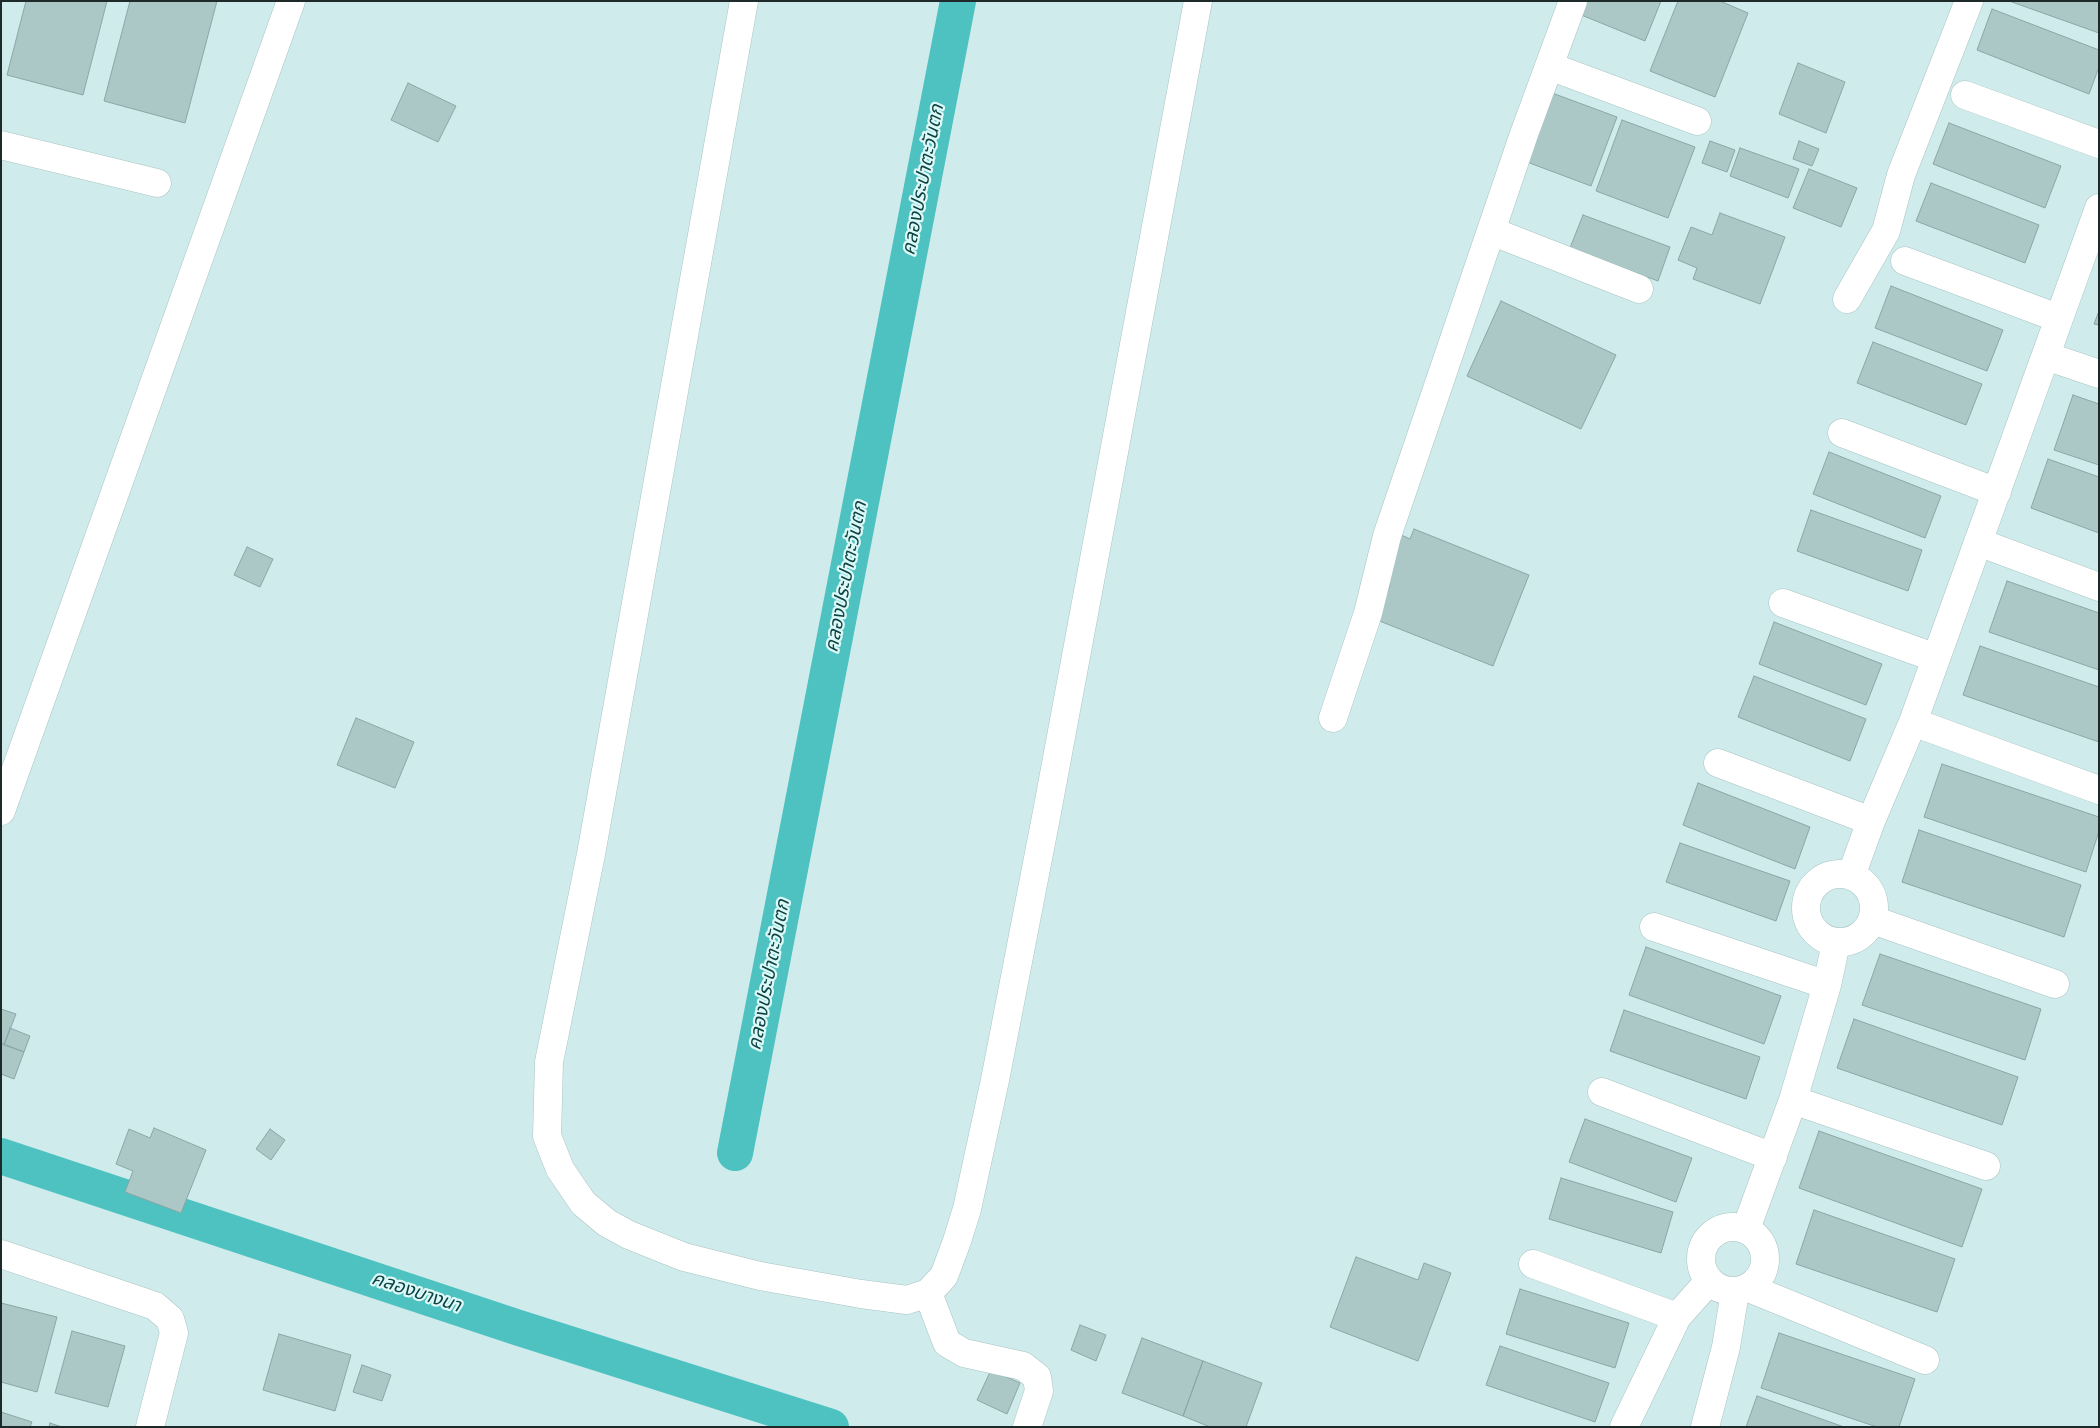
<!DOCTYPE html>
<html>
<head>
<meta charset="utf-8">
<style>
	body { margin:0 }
	#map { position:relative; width:2100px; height:1428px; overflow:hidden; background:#cfebeb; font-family:Poppins,sans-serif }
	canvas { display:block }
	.frame { position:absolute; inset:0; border:2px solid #1e2929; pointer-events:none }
</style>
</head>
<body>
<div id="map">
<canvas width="2100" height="1428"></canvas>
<div class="frame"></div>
</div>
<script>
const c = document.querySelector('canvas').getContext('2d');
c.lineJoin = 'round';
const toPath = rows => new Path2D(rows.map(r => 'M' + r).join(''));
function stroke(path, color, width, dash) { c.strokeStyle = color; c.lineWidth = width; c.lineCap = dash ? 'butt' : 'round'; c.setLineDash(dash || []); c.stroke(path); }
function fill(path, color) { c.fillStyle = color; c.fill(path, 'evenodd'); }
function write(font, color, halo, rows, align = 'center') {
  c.font = font + ' Poppins,"Noto Sans Thai",sans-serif'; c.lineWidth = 4.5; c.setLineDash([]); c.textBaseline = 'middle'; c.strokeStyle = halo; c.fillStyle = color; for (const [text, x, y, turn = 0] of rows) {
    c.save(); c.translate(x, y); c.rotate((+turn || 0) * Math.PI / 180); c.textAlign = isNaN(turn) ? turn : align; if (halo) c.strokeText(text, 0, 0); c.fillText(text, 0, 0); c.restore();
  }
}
stroke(toPath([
	[735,1153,958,1],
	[1,1156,516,1327,831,1427]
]), '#4dc2c1', 36);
const building = toPath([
	[26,1,107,1,83,95,7,75,26,1],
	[130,1,217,1,185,123,104,101,130,1],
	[1578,1,1661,1,1645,41,1574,12,1578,1],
	[1678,1,1720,1,1748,13,1715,97,1650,71,1678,1],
	[2009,1,2099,1,2099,33,2009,1],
	[1992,9,2099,50,2099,67,2089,94,1977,50,1992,9],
	[1798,63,1845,82,1826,133,1779,114,1798,63],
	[408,83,456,106,438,142,391,120,408,83],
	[1544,90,1617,117,1591,186,1519,159,1544,90],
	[1622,120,1695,147,1668,218,1596,191,1622,120],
	[1949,123,2061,166,2045,208,1933,164,1949,123],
	[1710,141,1735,150,1727,172,1702,163,1710,141],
	[1799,141,1819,149,1812,166,1793,159,1799,141],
	[1740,148,1799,169,1788,198,1730,176,1740,148],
	[1809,169,1857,188,1841,227,1793,208,1809,169],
	[1931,183,2039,225,2025,263,1916,221,1931,183],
	[1720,213,1785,237,1760,304,1693,279,1697,268,1678,260,1691,227,1712,235,1720,213],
	[1583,215,1670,247,1658,281,1570,248,1583,215],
	[1891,286,2003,330,1987,371,1875,328,1891,286],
	[1501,301,1616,355,1581,429,1467,376,1501,301],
	[2099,311,2099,325,2094,324,2099,311],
	[1873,342,1982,384,1966,425,1857,383,1873,342],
	[2073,395,2099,404,2099,465,2054,450,2073,395],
	[1829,452,1941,496,1925,538,1813,494,1829,452],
	[2048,459,2099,477,2099,533,2031,508,2048,459],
	[1811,510,1922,550,1908,591,1797,551,1811,510],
	[1414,529,1529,575,1493,666,1377,620,1390,585,1379,580,1397,533,1410,539,1414,529],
	[247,547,273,559,260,587,234,575,247,547],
	[2007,581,2099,613,2099,670,1989,632,2007,581],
	[1774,622,1882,664,1866,705,1759,664,1774,622],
	[1980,646,2099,687,2099,742,1963,695,1980,646],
	[1754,676,1866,719,1850,761,1738,717,1754,676],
	[356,718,414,742,395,788,337,765,356,718],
	[1942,764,2099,817,2099,831,2086,872,1924,817,1942,764],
	[1698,783,1810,827,1795,869,1683,825,1698,783],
	[1919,830,2081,885,2064,937,1902,882,1919,830],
	[1680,843,1790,881,1776,921,1666,882,1680,843],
	[1646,947,1781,996,1764,1044,1629,995,1646,947],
	[1880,954,2041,1009,2025,1060,1862,1005,1880,954],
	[1,1009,16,1014,4,1045,1,1043,1,1009],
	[1624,1010,1760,1057,1746,1099,1610,1051,1624,1010],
	[1854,1019,2018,1077,2002,1125,1837,1068,1854,1019],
	[10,1028,30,1036,24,1052,4,1045,10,1028],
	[1,1043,24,1052,14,1079,1,1074,1,1043],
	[1585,1119,1692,1158,1676,1202,1569,1162,1585,1119],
	[154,1128,206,1150,181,1213,125,1192,133,1171,116,1164,129,1129,150,1138,154,1128],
	[270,1129,285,1140,271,1160,256,1149,270,1129],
	[1819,1131,1982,1189,1962,1247,1799,1188,1819,1131],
	[1561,1178,1673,1212,1661,1253,1549,1219,1561,1178],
	[1814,1210,1955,1259,1937,1312,1796,1264,1814,1210],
	[1356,1257,1418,1280,1424,1263,1451,1273,1418,1361,1330,1327,1356,1257],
	[1520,1289,1629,1323,1615,1368,1506,1334,1520,1289],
	[1,1303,57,1317,37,1392,1,1382,1,1303],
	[1080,1325,1106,1335,1096,1361,1071,1350,1080,1325],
	[72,1331,125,1346,108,1407,55,1393,72,1331],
	[1779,1333,1915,1379,1899,1427,1877,1427,1761,1388,1779,1333],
	[279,1334,351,1355,335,1411,263,1390,279,1334],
	[1142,1338,1203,1361,1183,1416,1122,1393,1142,1338],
	[1500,1346,1609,1383,1595,1422,1486,1385,1500,1346],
	[1203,1361,1262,1383,1246,1427,1210,1427,1183,1416,1203,1361],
	[362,1365,391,1375,382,1401,353,1392,362,1365],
	[991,1370,1020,1383,1007,1414,977,1400,991,1370],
	[1757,1396,1844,1427,1746,1427,1757,1396],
	[1,1412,32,1422,30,1427,1,1427,1,1412],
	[50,1423,62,1427,49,1427,50,1423]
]);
fill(building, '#abc7c6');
stroke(building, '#8ba6a6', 1);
const street = toPath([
	[744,1,591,854,549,1062,547,1136,560,1169,583,1203,607,1223,629,1235,684,1257,760,1276,861,1294,907,1300,928,1293,944,1276,957,1241,967,1209,995,1080,1047,812,1198,1],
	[1549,66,1697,121],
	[1965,95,2099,144],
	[1,145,157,183],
	[1491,231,1639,289],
	[1905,261,2058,318],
	[1847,299,1886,231,1901,175,1969,1],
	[2046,356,2099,374],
	[1842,433,1997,492],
	[1978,542,2099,587],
	[1783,603,1936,658],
	[1333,718,1368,613,1387,536,1524,134,1573,1],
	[1913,722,2099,790],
	[1718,763,1871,821],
	[1,811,291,1],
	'1806 908a34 34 0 1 1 68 0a34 34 0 1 1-68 0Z',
	[1851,876,1871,821,1913,722,2099,208],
	[1873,920,2055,984],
	[1654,927,1827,985],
	[1602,1092,1773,1157],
	[1793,1100,1986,1166],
	'1701 1259a32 32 0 1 1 64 0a32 32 0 1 1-64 0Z',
	[1746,1229,1793,1100,1827,985,1836,943],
	[1,1254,155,1306,170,1319,174,1333,150,1427],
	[1533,1264,1677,1317],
	[1749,1288,1925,1360],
	[928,1293,947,1343,964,1353,1023,1366,1037,1377,1039,1391,1027,1427],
	[1624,1427,1677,1317,1709,1281],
	[1705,1427,1726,1347,1735,1292]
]);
stroke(street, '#a8c4c3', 29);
stroke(street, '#fff', 28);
write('italic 19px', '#0e4343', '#dcf9f8', [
	["คลองประปาตะวันตก",924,180,-79],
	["คลองประปาตะวันตก",847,577,-79],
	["คลองประปาตะวันตก",770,975,-79],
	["คลองบางนา",416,1293,18]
]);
</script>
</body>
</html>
